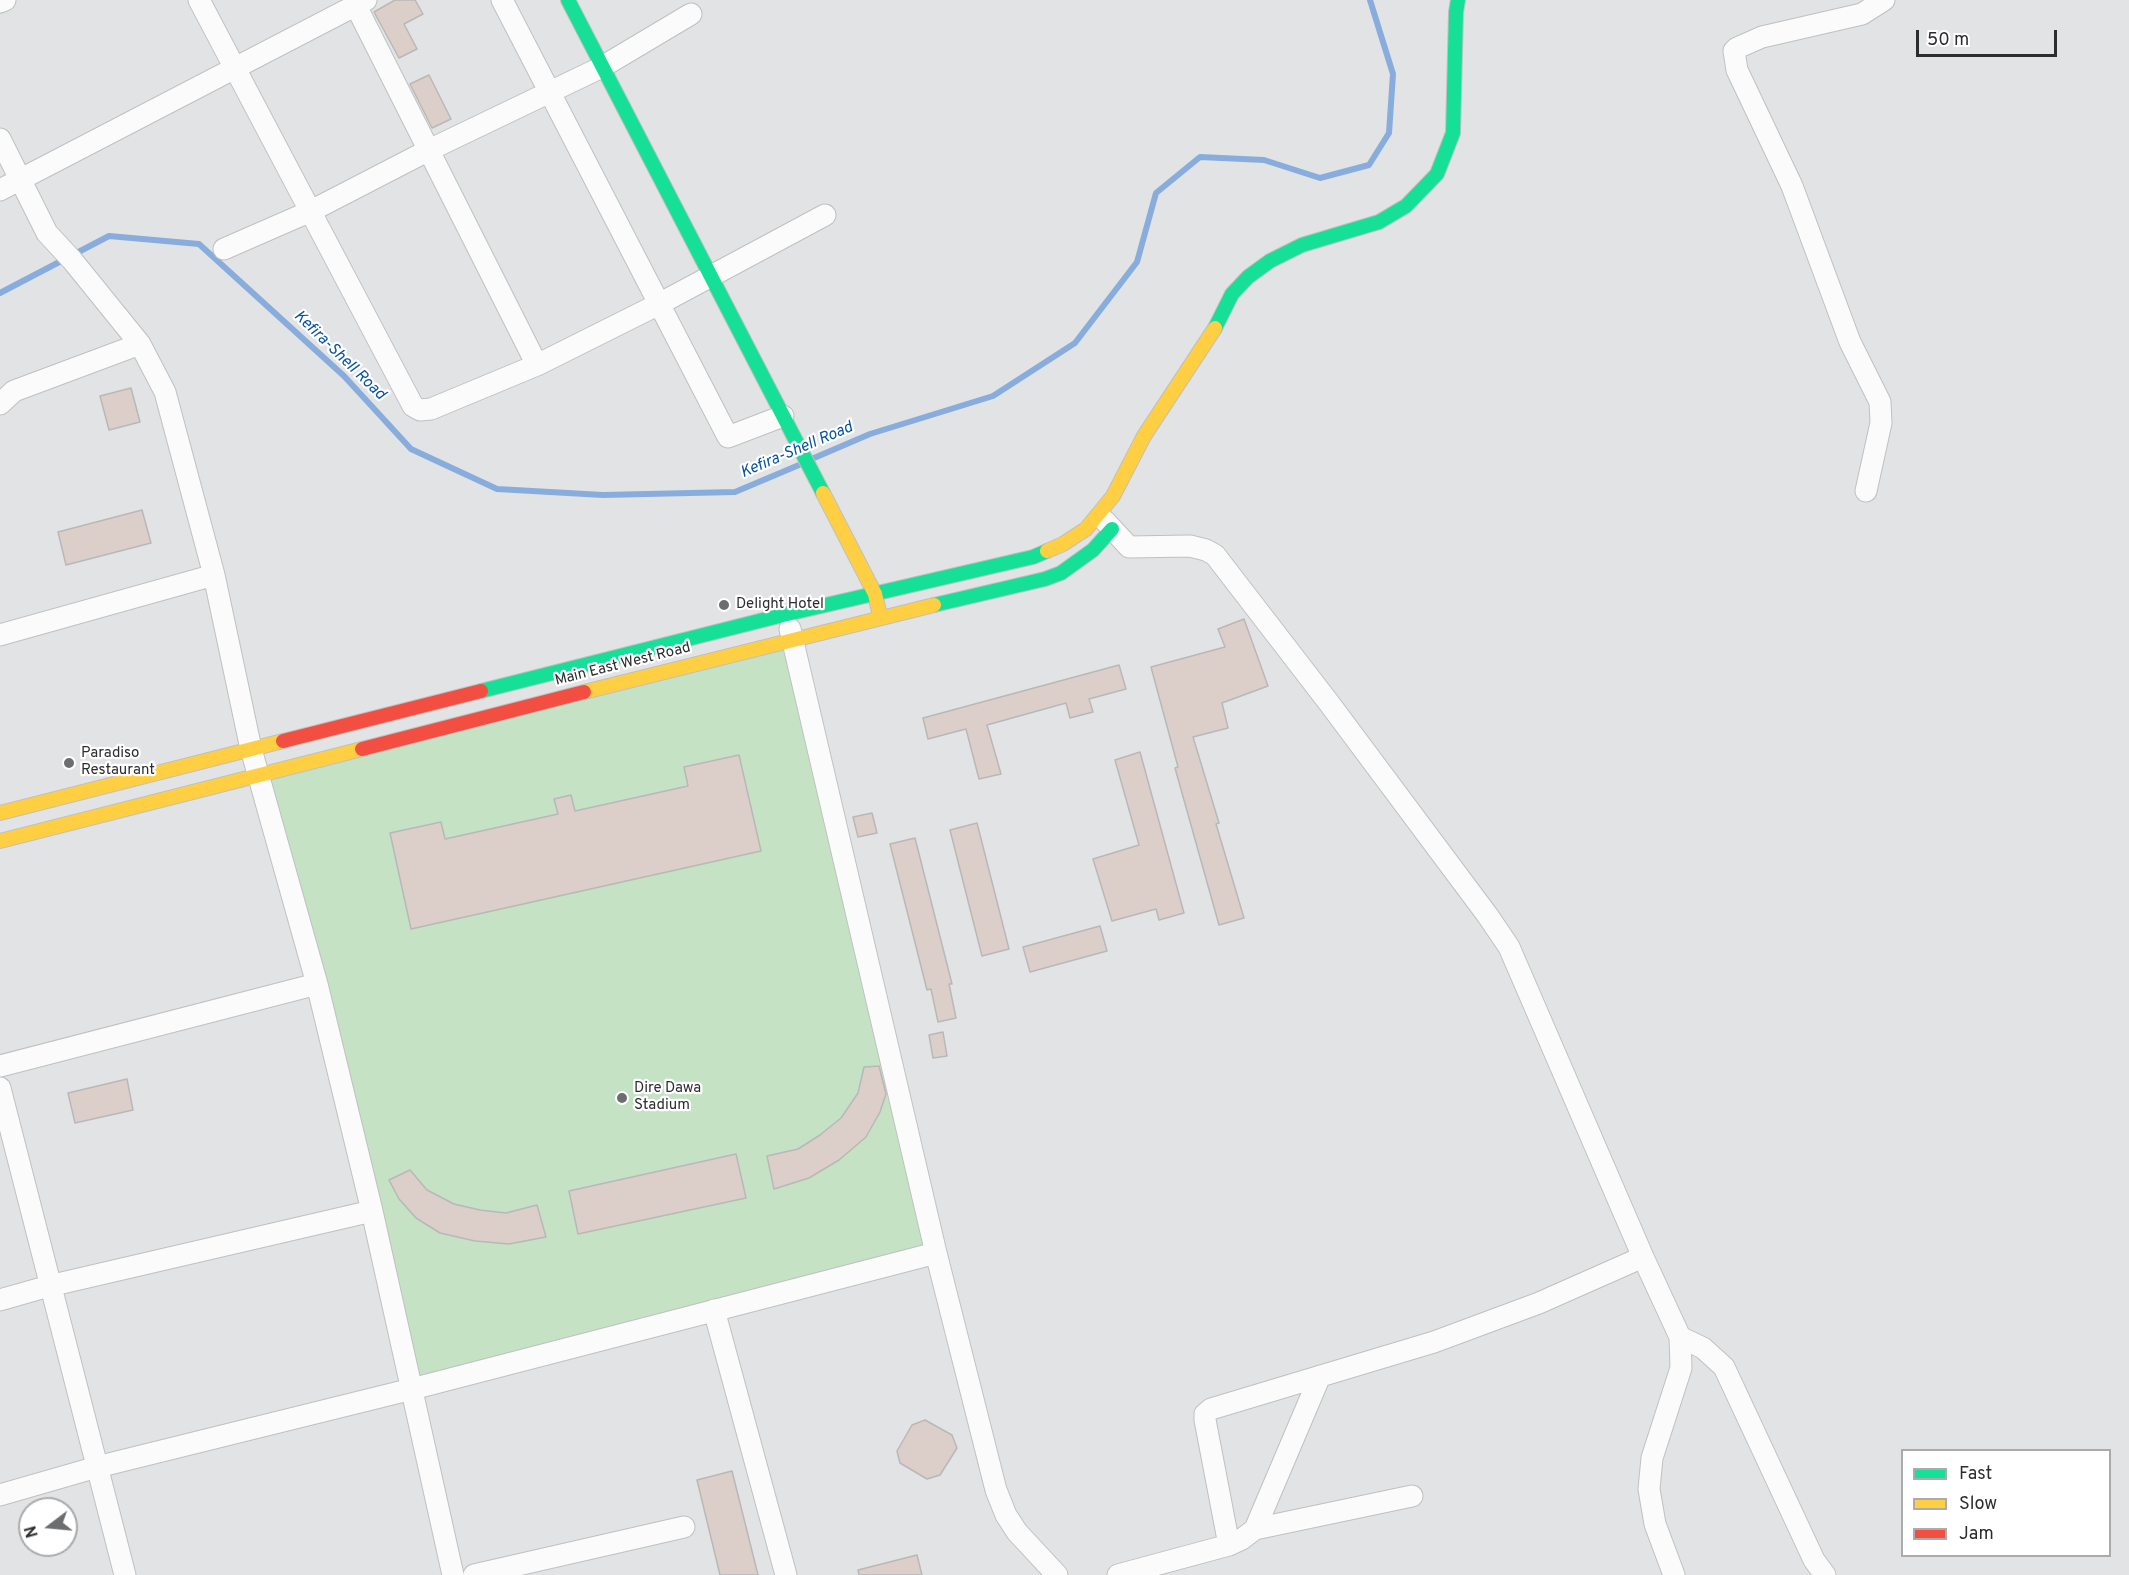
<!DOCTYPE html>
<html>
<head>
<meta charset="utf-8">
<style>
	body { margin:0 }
	#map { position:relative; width:2129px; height:1575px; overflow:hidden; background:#e2e3e5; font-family:Overpass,sans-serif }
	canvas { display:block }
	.legend { position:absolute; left:1901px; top:1449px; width:210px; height:108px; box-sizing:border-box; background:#fff; border:2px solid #ababac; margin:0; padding:8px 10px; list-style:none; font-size:18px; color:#2d2d2f }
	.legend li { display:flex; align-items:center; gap:12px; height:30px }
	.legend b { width:30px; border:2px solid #ababac }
	.north { position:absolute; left:18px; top:1497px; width:60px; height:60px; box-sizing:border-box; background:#fff; border:2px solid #ababac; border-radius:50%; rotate:254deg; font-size:16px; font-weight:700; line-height:24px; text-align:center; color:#2d2d2f }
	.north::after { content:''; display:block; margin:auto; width:21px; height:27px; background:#6c6d6f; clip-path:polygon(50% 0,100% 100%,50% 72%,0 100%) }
	.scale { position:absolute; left:1916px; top:30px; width:141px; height:27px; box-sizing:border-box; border:3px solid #2d2d2f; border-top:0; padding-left:8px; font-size:18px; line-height:21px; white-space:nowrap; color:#2d2d2f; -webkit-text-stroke:4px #fff; paint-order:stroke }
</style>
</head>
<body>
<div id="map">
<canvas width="2129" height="1575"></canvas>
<ul class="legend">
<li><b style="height:8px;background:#16e098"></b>Fast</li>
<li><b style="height:8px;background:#ffcf43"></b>Slow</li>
<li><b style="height:8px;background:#f24e42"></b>Jam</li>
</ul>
<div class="north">N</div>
<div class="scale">50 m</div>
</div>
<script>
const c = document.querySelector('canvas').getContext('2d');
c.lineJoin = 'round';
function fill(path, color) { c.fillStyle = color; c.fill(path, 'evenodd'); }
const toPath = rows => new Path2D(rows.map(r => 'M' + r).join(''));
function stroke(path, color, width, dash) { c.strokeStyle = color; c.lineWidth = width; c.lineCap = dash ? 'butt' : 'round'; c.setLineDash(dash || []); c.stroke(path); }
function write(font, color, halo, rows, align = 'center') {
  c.font = font + ' Overpass,sans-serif'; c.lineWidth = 4.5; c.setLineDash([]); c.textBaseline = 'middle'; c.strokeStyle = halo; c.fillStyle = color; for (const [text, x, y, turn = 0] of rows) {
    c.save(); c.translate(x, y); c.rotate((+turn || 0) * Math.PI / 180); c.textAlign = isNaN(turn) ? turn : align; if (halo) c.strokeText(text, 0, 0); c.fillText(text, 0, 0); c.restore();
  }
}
fill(toPath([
	[792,639,936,1253,412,1389,259,776]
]), '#c5e2c5');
stroke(toPath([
	[0,293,109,236,199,244,344,376,411,449,497,489,603,495,735,492,799,465],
	[814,458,870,434,993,396,1075,343,1137,262,1156,193,1200,157,1264,160,1320,178,1369,165,1389,133,1393,74,1370,0]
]), '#88addd', 6);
const building = toPath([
	[395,0,415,0,423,14,404,24,417,49,399,58,374,12,395,0],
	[429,75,451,119,432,128,410,84,429,75],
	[131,388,140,422,109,430,100,396,131,388],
	[142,510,151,543,66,565,58,532,142,510],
	[1244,619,1268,686,1222,703,1228,728,1193,737,1219,823,1216,824,1244,918,1219,925,1175,768,1178,767,1151,667,1225,647,1218,629,1244,619],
	[1119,665,1126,689,1089,699,1093,712,1070,718,1066,703,987,725,1001,774,979,779,966,729,928,739,923,718,1119,665],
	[1140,752,1184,913,1159,920,1156,909,1112,921,1093,859,1139,845,1115,760,1140,752],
	[739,755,761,851,411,929,390,833,441,822,445,839,558,814,554,799,571,795,575,811,688,786,684,767,739,755],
	[872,813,877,833,858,837,853,817,872,813],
	[977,823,1009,949,982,956,950,830,977,823],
	[915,838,952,984,949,984,956,1018,938,1022,931,989,927,990,890,844,915,838],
	[1100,926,1107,951,1030,972,1023,947,1100,926],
	[943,1032,947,1056,933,1058,929,1035,943,1032],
	[879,1066,886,1094,880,1112,866,1137,839,1160,809,1178,774,1189,767,1156,798,1149,820,1135,841,1118,858,1093,864,1067,879,1066],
	[127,1079,133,1110,75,1123,68,1093,127,1079],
	[736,1154,746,1198,578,1234,569,1191,736,1154],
	[410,1170,427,1190,454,1204,480,1210,506,1213,537,1205,546,1237,509,1244,475,1241,440,1233,416,1218,399,1199,389,1180,410,1170],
	[925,1420,952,1435,957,1448,940,1475,927,1479,900,1463,897,1451,912,1425,925,1420],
	[732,1471,758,1575,720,1575,697,1480,732,1471],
	[917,1555,922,1575,859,1575,858,1570,917,1555]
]);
fill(building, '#dccfc9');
stroke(building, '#b8b8b8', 1.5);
const street = toPath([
	[199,0,413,406,420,410,431,409,537,365,659,304,825,215],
	[353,0,537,365],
	[502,0,728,437,783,416],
	[0,2,5,0],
	[0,139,47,233,72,260,140,344,165,392,214,575,251,749,317,984,372,1211,453,1575],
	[0,190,366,0],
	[224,249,311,211,429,150,602,67,691,14],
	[0,404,14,391,140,344],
	[1866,491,1881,423,1880,402,1850,342,1792,186,1737,70,1734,51,1737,48,1762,37,1862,14,1884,0],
	[1105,521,1129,547,1190,546,1206,550,1215,555,1329,703,1488,916,1509,947,1643,1257,1680,1337,1681,1368,1652,1458,1649,1489,1655,1524,1674,1575],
	[790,629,936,1253,996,1490,1006,1515,1017,1532,1057,1575],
	[0,635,214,575],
	[0,1066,317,984],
	[0,1088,125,1575],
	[0,1300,49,1286,372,1211],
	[714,1310,786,1575],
	[1680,1337,1703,1348,1724,1367,1814,1560,1825,1575],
	[0,1495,97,1467,412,1389,936,1253],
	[1255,1529,1320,1376],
	[1229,1545,1205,1420,1205,1414,1211,1409,1434,1342,1539,1303,1643,1257],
	[474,1575,684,1527],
	[1118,1575,1229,1545,1242,1539,1255,1529,1412,1496]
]);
const fast = toPath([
	[568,0,823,493],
	[1215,328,1232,294,1248,277,1270,261,1302,245,1379,222,1406,206,1437,174,1453,133,1456,12,1458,0],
	[934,605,1045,579,1061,573,1093,550,1112,529],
	[481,691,787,614,1033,557,1047,551]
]);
const slow = toPath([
	[823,493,875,594,880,616],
	[1047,551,1063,544,1086,529,1113,496,1144,436,1215,328],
	[584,692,934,605],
	[0,813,283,741],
	[0,841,362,749]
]);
const jam = toPath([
	[283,741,481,691],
	[362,749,584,692]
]);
stroke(street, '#bfc0c1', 23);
stroke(fast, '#bfc0c1', 16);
stroke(slow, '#bfc0c1', 16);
stroke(jam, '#bfc0c1', 16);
stroke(street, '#fbfbfb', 21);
stroke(fast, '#16e098', 14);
stroke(slow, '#ffcf43', 14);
stroke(jam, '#f24e42', 14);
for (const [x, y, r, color] of [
	[724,605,6,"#6c6d6f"],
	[69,763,6,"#6c6d6f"],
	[622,1098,6,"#6c6d6f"]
]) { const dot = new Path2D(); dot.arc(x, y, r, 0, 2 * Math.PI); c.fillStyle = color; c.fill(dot); stroke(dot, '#fff', 2); }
write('15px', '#2d2d2f', '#fff', [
	["Delight Hotel",736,605],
	["Paradiso",81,754],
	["Restaurant",81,771],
	["Dire Dawa",634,1089],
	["Stadium",634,1106]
], 'left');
write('15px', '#2d2d2f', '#fff', [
	["Main East West Road",623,665,-14]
]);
write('italic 16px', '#0953a4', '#fff', [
	["Kefira-Shell Road",339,356,44],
	["Kefira-Shell Road",797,451,-23]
]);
</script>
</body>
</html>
